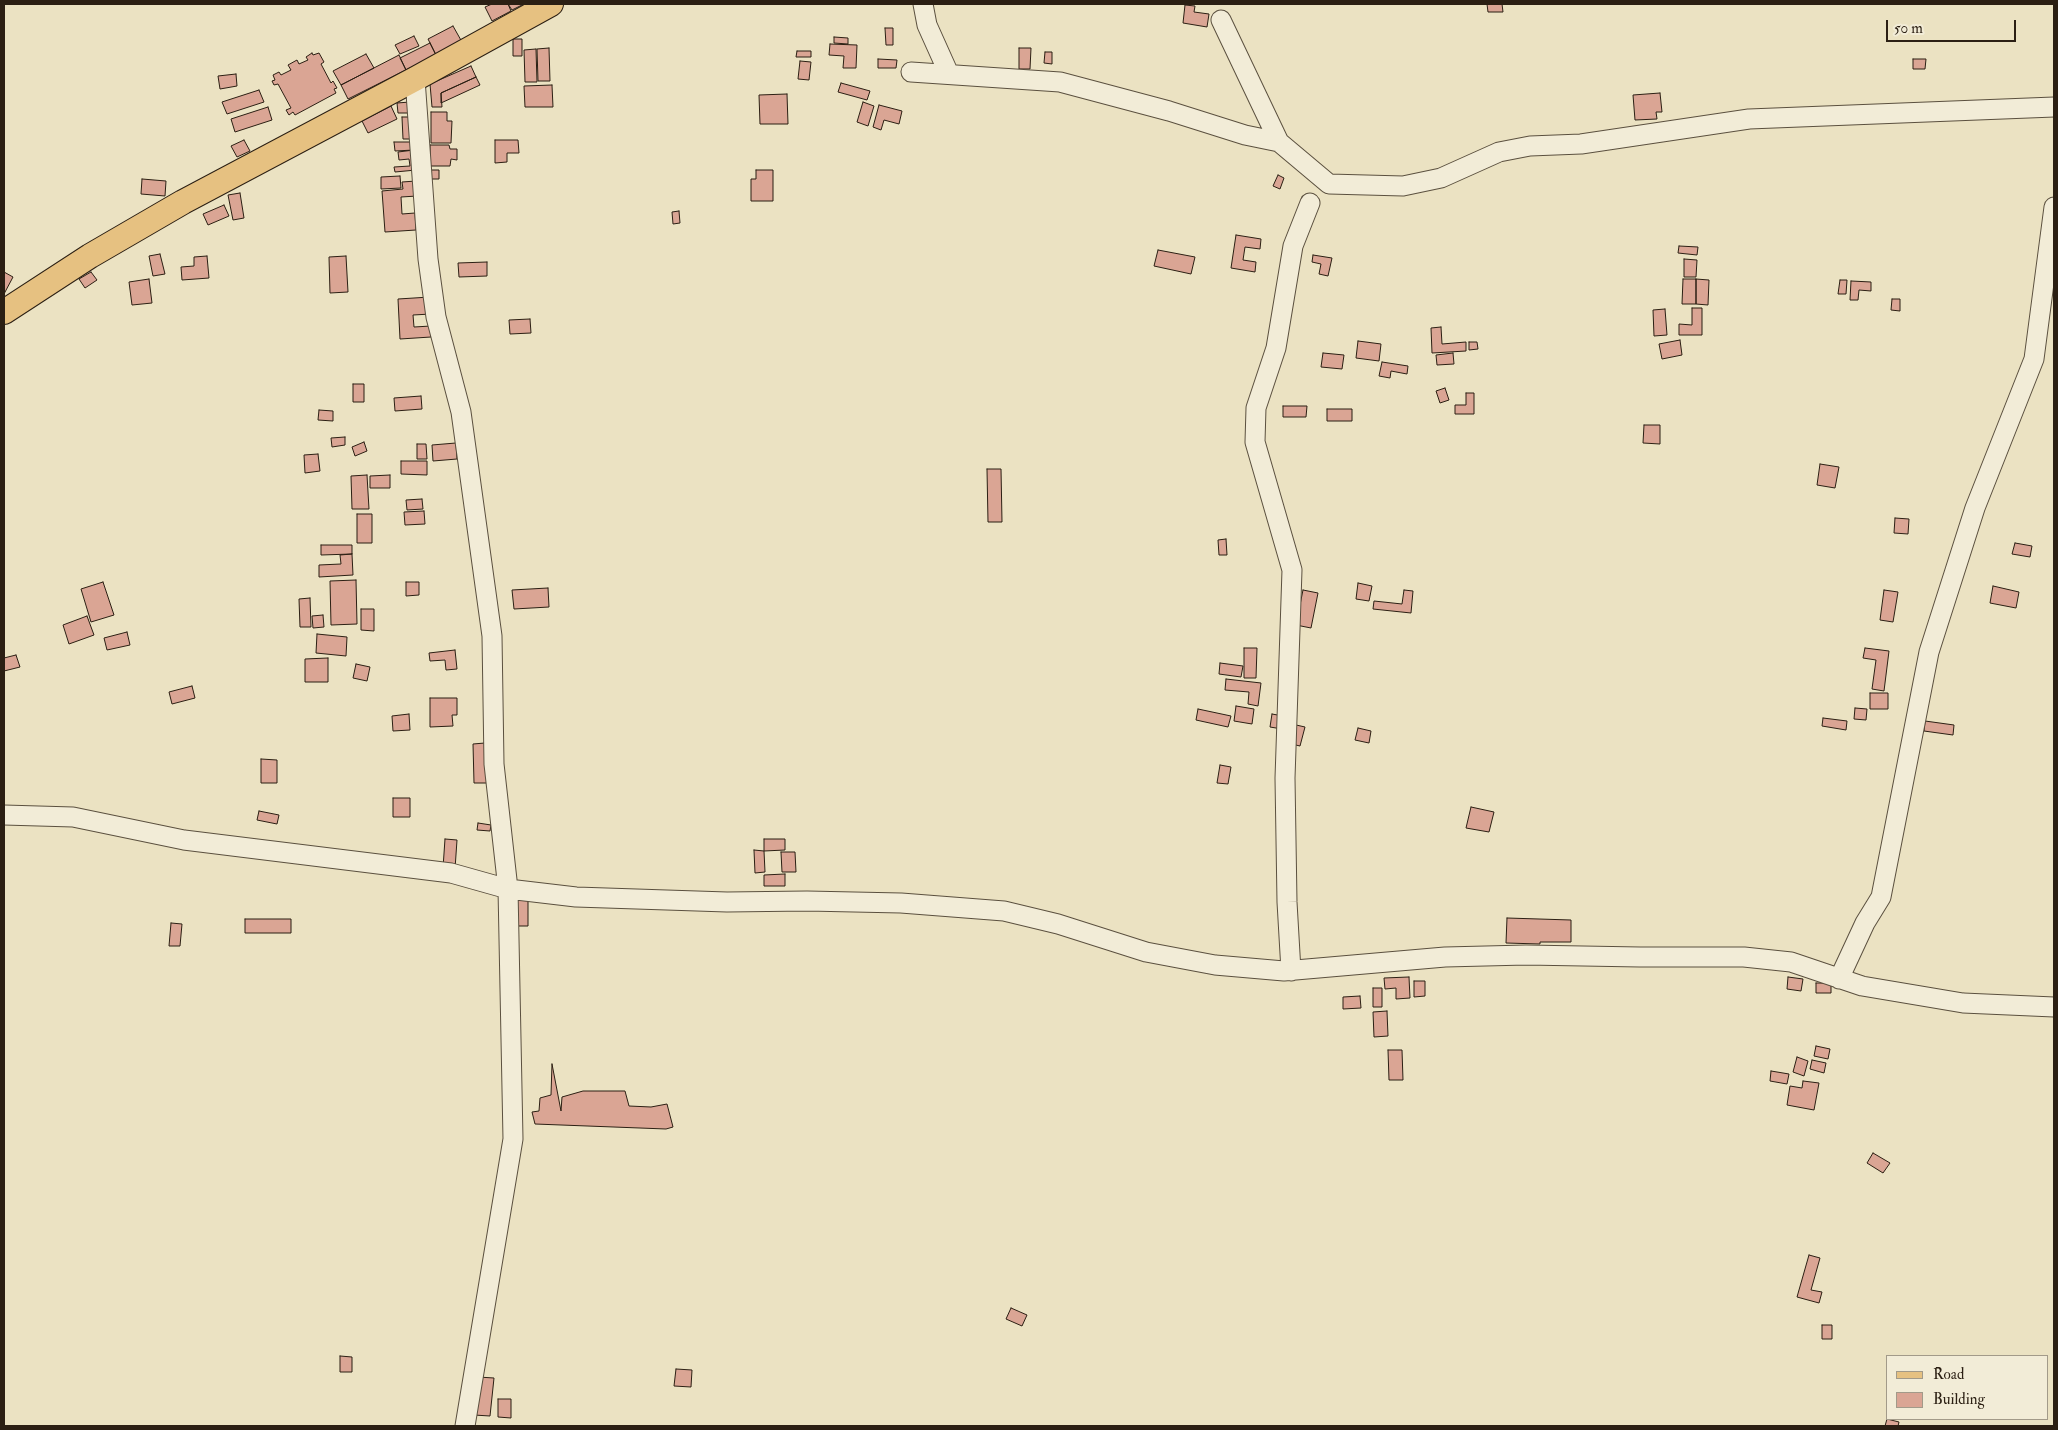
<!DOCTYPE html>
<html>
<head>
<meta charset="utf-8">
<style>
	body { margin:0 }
	#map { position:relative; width:2058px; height:1430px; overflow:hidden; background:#ebe2c2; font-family:"IM FELL Double Pica",serif }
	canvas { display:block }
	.frame { position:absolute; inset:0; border:5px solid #2b1f13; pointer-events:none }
	.legend { position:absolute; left:1886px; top:1355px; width:162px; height:65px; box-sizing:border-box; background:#f2ecd7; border:1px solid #a29a89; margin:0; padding:6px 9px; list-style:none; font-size:15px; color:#2b1f13 }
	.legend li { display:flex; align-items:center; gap:10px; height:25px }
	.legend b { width:25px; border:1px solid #a29a89 }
	.scale { position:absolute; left:1886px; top:20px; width:130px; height:22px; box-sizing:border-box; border:2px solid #2b1f13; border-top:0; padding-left:6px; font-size:15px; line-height:18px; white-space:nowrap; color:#2b1f13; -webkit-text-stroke:4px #f2ecd7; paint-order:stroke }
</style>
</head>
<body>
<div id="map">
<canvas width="2058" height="1430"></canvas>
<div class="frame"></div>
<ul class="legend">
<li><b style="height:6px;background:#e6c181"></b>Road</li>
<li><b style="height:14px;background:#daa594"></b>Building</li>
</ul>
<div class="scale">50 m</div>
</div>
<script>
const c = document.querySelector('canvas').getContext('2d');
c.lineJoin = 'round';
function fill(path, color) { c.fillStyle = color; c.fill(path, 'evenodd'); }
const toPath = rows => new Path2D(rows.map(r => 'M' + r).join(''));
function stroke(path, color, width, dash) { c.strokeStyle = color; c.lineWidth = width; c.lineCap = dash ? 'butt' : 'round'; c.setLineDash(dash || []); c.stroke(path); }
const building = toPath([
	[492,4,508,4,511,11,492,21,485,7,492,4],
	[508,4,524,4,512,10,508,4],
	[1487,4,1502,4,1503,12,1488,12,1487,4],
	[1185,5,1195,6,1194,12,1209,14,1207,27,1183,23,1185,5],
	[453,26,462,42,436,55,428,39,453,26],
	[885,28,893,28,893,45,886,45,885,28],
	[414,36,419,46,400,54,395,45,414,36],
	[834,37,848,38,848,44,834,43,834,37],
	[513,39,522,39,522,56,513,56,513,39],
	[430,43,436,55,406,70,400,58,430,43],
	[830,44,857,45,856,68,843,68,844,56,829,55,830,44],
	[549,48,550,81,538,81,537,49,549,48],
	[1019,48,1031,48,1030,69,1019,69,1019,48],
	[536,49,537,82,525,82,524,50,536,49],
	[797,51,811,51,811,57,796,57,797,51],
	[1045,52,1052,52,1052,64,1044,63,1045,52],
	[312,53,313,55,319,53,324,62,321,64,331,83,333,81,337,88,334,89,336,93,295,115,293,112,289,115,286,110,291,108,278,84,274,85,272,81,275,80,273,75,279,72,281,75,291,70,288,65,297,60,299,64,308,60,306,57,312,53],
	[366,54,374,68,341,85,333,71,366,54],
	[399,55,406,70,348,99,341,85,399,55],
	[878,59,897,60,896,68,878,68,878,59],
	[1913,59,1926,59,1925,69,1913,69,1913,59],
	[800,61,811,62,809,80,798,79,800,61],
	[471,66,476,77,441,93,442,107,432,107,430,84,471,66],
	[236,74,237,86,220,89,218,76,236,74],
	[476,77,480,85,441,103,441,93,476,77],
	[841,83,870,91,867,100,838,92,841,83],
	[552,85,553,107,525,107,524,86,552,85],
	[259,90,264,102,227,114,222,102,259,90],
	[1660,93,1662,112,1656,112,1657,119,1635,120,1633,95,1660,93],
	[787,94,788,124,760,124,759,95,787,94],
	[410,102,410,113,398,113,397,103,410,102],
	[863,102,874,106,868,126,857,122,863,102],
	[879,105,902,111,899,124,884,120,881,130,873,127,879,105],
	[391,106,397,119,368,133,362,121,391,106],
	[268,107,272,120,235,132,231,119,268,107],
	[431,112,447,112,447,121,452,121,451,143,431,143,431,112],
	[402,117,413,117,414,139,403,139,402,117],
	[244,140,250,151,237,157,231,146,244,140],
	[495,140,518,140,519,153,507,153,507,162,495,163,495,140],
	[394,142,413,142,414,150,395,151,394,142],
	[430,145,449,145,450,149,457,149,457,160,451,159,450,166,430,166,430,145],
	[414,150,416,170,395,172,394,167,410,166,409,159,399,160,398,152,414,150],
	[430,170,439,170,439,179,429,179,430,170],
	[756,170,773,170,773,201,751,201,751,179,756,179,756,170],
	[1278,175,1284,178,1280,189,1273,186,1278,175],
	[400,176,401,188,381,189,381,177,400,176],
	[142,179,166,181,165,196,141,194,142,179],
	[416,181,417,196,401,197,402,214,415,213,416,230,385,232,382,191,403,189,402,182,416,181],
	[240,193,244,218,233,220,228,195,240,193],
	[224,205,229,216,208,225,203,214,224,205],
	[679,211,680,223,673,224,672,212,679,211],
	[1236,235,1261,239,1260,249,1245,247,1243,260,1256,262,1255,272,1231,268,1236,235],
	[1679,246,1698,247,1697,255,1678,253,1679,246],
	[1158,250,1195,257,1191,274,1154,266,1158,250],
	[160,254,165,274,153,276,149,256,160,254],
	[1313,255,1332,258,1328,276,1319,274,1321,264,1312,262,1313,255],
	[207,256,209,278,182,280,181,267,194,266,194,257,207,256],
	[346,256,348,292,330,293,329,257,346,256],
	[1684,259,1697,260,1696,277,1684,277,1684,259],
	[487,262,487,276,459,277,458,263,487,262],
	[4,272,13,277,4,294,4,272],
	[91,272,97,280,85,288,79,279,91,272],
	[149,279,152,303,132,305,129,282,149,279],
	[1683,279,1696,279,1696,304,1682,304,1683,279],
	[1696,279,1709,280,1708,305,1696,304,1696,279],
	[1840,280,1847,280,1846,294,1838,294,1840,280],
	[1851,281,1871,282,1871,291,1859,290,1858,300,1850,300,1851,281],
	[430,297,431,314,413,315,414,327,431,326,431,337,400,339,398,299,430,297],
	[1892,299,1900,299,1900,311,1891,310,1892,299],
	[1692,308,1702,308,1702,335,1679,335,1679,324,1692,325,1692,308],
	[1665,309,1667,335,1654,336,1653,310,1665,309],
	[530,319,531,333,510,334,509,320,530,319],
	[1441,327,1442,344,1466,342,1466,351,1432,353,1431,328,1441,327],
	[1680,340,1682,355,1662,359,1659,344,1680,340],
	[1358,341,1381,344,1379,361,1356,358,1358,341],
	[1469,342,1477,342,1478,349,1469,350,1469,342],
	[1323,353,1344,355,1342,369,1321,367,1323,353],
	[1453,353,1454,364,1437,365,1436,355,1453,353],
	[1382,362,1408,366,1407,374,1391,371,1390,378,1379,376,1382,362],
	[353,384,364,384,364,402,353,402,353,384],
	[1445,388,1449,400,1440,403,1436,391,1445,388],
	[1466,393,1474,393,1474,414,1455,414,1455,405,1466,405,1466,393],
	[421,396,422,409,395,411,394,398,421,396],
	[1283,406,1307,406,1306,417,1283,417,1283,406],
	[1327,409,1352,409,1352,421,1327,421,1327,409],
	[319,410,333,411,333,421,318,420,319,410],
	[1644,425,1660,425,1660,444,1643,443,1644,425],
	[345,437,345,445,332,447,331,438,345,437],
	[364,442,367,451,355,456,352,447,364,442],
	[456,443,457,459,433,461,432,445,456,443],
	[417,444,426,444,427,459,417,459,417,444],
	[318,454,320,471,305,473,304,455,318,454],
	[401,461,427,461,427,475,401,474,401,461],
	[1820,464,1839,467,1835,488,1817,485,1820,464],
	[987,469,1001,469,1002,522,988,522,987,469],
	[367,475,369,509,352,509,351,476,367,475],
	[390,475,390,488,370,488,370,476,390,475],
	[422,499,423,509,407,510,406,500,422,499],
	[424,511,425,524,405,525,404,512,424,511],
	[357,514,372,514,372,543,357,543,357,514],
	[1895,518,1909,519,1908,534,1894,533,1895,518],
	[1226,539,1227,555,1219,555,1218,540,1226,539],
	[2015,543,2032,546,2030,557,2012,554,2015,543],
	[321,545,352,545,352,554,321,555,321,545],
	[352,554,353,575,319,577,319,565,341,564,340,555,352,554],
	[356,580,357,624,331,625,330,581,356,580],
	[103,582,114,615,91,622,81,589,103,582],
	[406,582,419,582,419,595,406,596,406,582],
	[1358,583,1372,586,1369,601,1356,599,1358,583],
	[1993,586,2019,592,2016,608,1990,603,1993,586],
	[548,588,549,607,514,609,512,590,548,588],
	[1303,590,1318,593,1311,628,1296,625,1303,590],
	[1404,590,1413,591,1411,613,1373,609,1374,601,1402,604,1404,590],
	[1884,590,1898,592,1893,622,1880,620,1884,590],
	[310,598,311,627,300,627,299,599,310,598],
	[361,609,374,609,374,631,361,630,361,609],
	[323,615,324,627,313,628,312,616,323,615],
	[87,616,94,635,69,644,63,625,87,616],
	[127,632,130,645,107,650,104,638,127,632],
	[317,634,347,637,346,656,316,653,317,634],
	[1244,648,1257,648,1256,678,1244,678,1244,648],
	[1865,648,1889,651,1884,691,1872,689,1876,660,1863,658,1865,648],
	[455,650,457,669,446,670,445,660,430,661,429,653,455,650],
	[16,655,20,667,4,671,4,658,16,655],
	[328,658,328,682,305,682,305,659,328,658],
	[1220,663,1243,666,1241,677,1219,674,1220,663],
	[356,664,370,667,367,681,353,678,356,664],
	[1226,679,1261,683,1258,706,1248,704,1249,692,1225,690,1226,679],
	[192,686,195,698,172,704,169,692,192,686],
	[1870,693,1888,693,1888,709,1870,709,1870,693],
	[430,698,457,698,457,715,452,715,453,726,430,727,430,698],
	[1236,706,1254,709,1252,724,1234,721,1236,706],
	[1855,708,1867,709,1866,720,1854,719,1855,708],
	[1198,709,1231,716,1228,727,1196,720,1198,709],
	[409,714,410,730,393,731,392,716,409,714],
	[1272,714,1283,716,1282,729,1270,727,1272,714],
	[1823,718,1847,721,1846,730,1822,726,1823,718],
	[1925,721,1954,725,1953,735,1924,731,1925,721],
	[1283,722,1305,727,1300,746,1279,741,1283,722],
	[1358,728,1371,731,1369,743,1355,740,1358,728],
	[485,743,487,783,474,783,473,744,485,743],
	[261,759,277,760,277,783,261,783,261,759],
	[1220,765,1231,767,1228,784,1217,783,1220,765],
	[393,798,410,798,410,817,393,817,393,798],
	[1471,807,1494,812,1489,832,1466,828,1471,807],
	[259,811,279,815,277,824,257,820,259,811],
	[478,823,491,825,490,831,477,830,478,823],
	[445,839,457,840,455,869,443,868,445,839],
	[764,839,785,839,785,850,764,851,764,839],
	[754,850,764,851,765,872,755,873,754,850],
	[781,852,795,852,796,872,782,872,781,852],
	[785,874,785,886,764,886,764,875,785,874],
	[528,898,528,926,512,926,512,899,528,898],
	[1507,918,1571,920,1571,942,1540,942,1540,944,1506,943,1507,918],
	[245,919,291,919,291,933,245,933,245,919],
	[171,923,182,924,180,946,169,946,171,923],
	[1409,977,1410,998,1396,999,1396,988,1385,989,1384,978,1409,977],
	[1788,977,1803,979,1801,991,1787,989,1788,977],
	[1414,981,1425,981,1425,996,1414,997,1414,981],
	[1816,983,1831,983,1831,993,1816,993,1816,983],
	[1373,988,1382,988,1382,1007,1373,1007,1373,988],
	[1360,996,1361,1008,1343,1009,1343,997,1360,996],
	[1387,1011,1388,1036,1374,1037,1373,1012,1387,1011],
	[1816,1046,1830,1049,1828,1059,1814,1056,1816,1046],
	[1388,1050,1402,1050,1403,1080,1389,1080,1388,1050],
	[1797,1057,1808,1061,1804,1076,1793,1072,1797,1057],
	[1812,1060,1826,1063,1824,1073,1810,1069,1812,1060],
	[552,1064,561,1111,562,1097,583,1091,625,1091,629,1106,651,1107,667,1104,673,1127,666,1129,535,1124,532,1112,539,1111,540,1098,551,1095,552,1064],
	[1771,1071,1789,1074,1787,1084,1770,1081,1771,1071],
	[1803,1081,1819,1083,1814,1110,1787,1105,1790,1086,1802,1088,1803,1081],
	[1873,1153,1890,1163,1883,1173,1867,1163,1873,1153],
	[1809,1255,1820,1258,1811,1290,1822,1292,1819,1303,1797,1297,1809,1255],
	[1011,1308,1027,1315,1022,1326,1006,1319,1011,1308],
	[1822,1325,1832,1325,1832,1339,1822,1339,1822,1325],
	[340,1356,352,1357,352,1372,340,1372,340,1356],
	[676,1369,692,1370,691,1387,674,1386,676,1369],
	[478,1377,494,1378,490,1416,474,1415,478,1377],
	[498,1399,511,1399,511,1418,498,1417,498,1399],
	[1887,1419,1899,1422,1898,1426,1885,1426,1887,1419]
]);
fill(building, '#daa594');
stroke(building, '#2b1f13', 1);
const minor = toPath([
	[923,4,927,25,949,74],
	[1221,20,1279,142,1329,184,1403,186,1441,178,1499,152,1530,146,1581,144,1749,119,2054,107],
	[911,72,1060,82,1169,111,1245,135,1279,142],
	[415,79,428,259,436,317,461,412,492,636,494,764,508,889,513,1139,465,1426],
	[4,815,73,817,184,840,451,873,508,889,576,897,727,902,807,901,901,903,1004,911,1058,924,1146,952,1215,965,1284,971,1445,957,1526,955,1640,957,1744,957,1791,962,1862,986,1963,1003,2054,1007],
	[1291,971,1287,902,1285,778,1292,570,1255,442,1256,408,1276,348,1293,246,1310,203],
	[1839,979,1865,923,1881,897,1929,652,1975,508,2034,359,2054,207]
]);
const major = toPath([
	[4,312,90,256,183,202,415,79,551,4]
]);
stroke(minor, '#5b503f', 21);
stroke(major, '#2b1f13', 26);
stroke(minor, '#f2ecd7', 19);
stroke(major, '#e6c181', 24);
</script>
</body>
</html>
